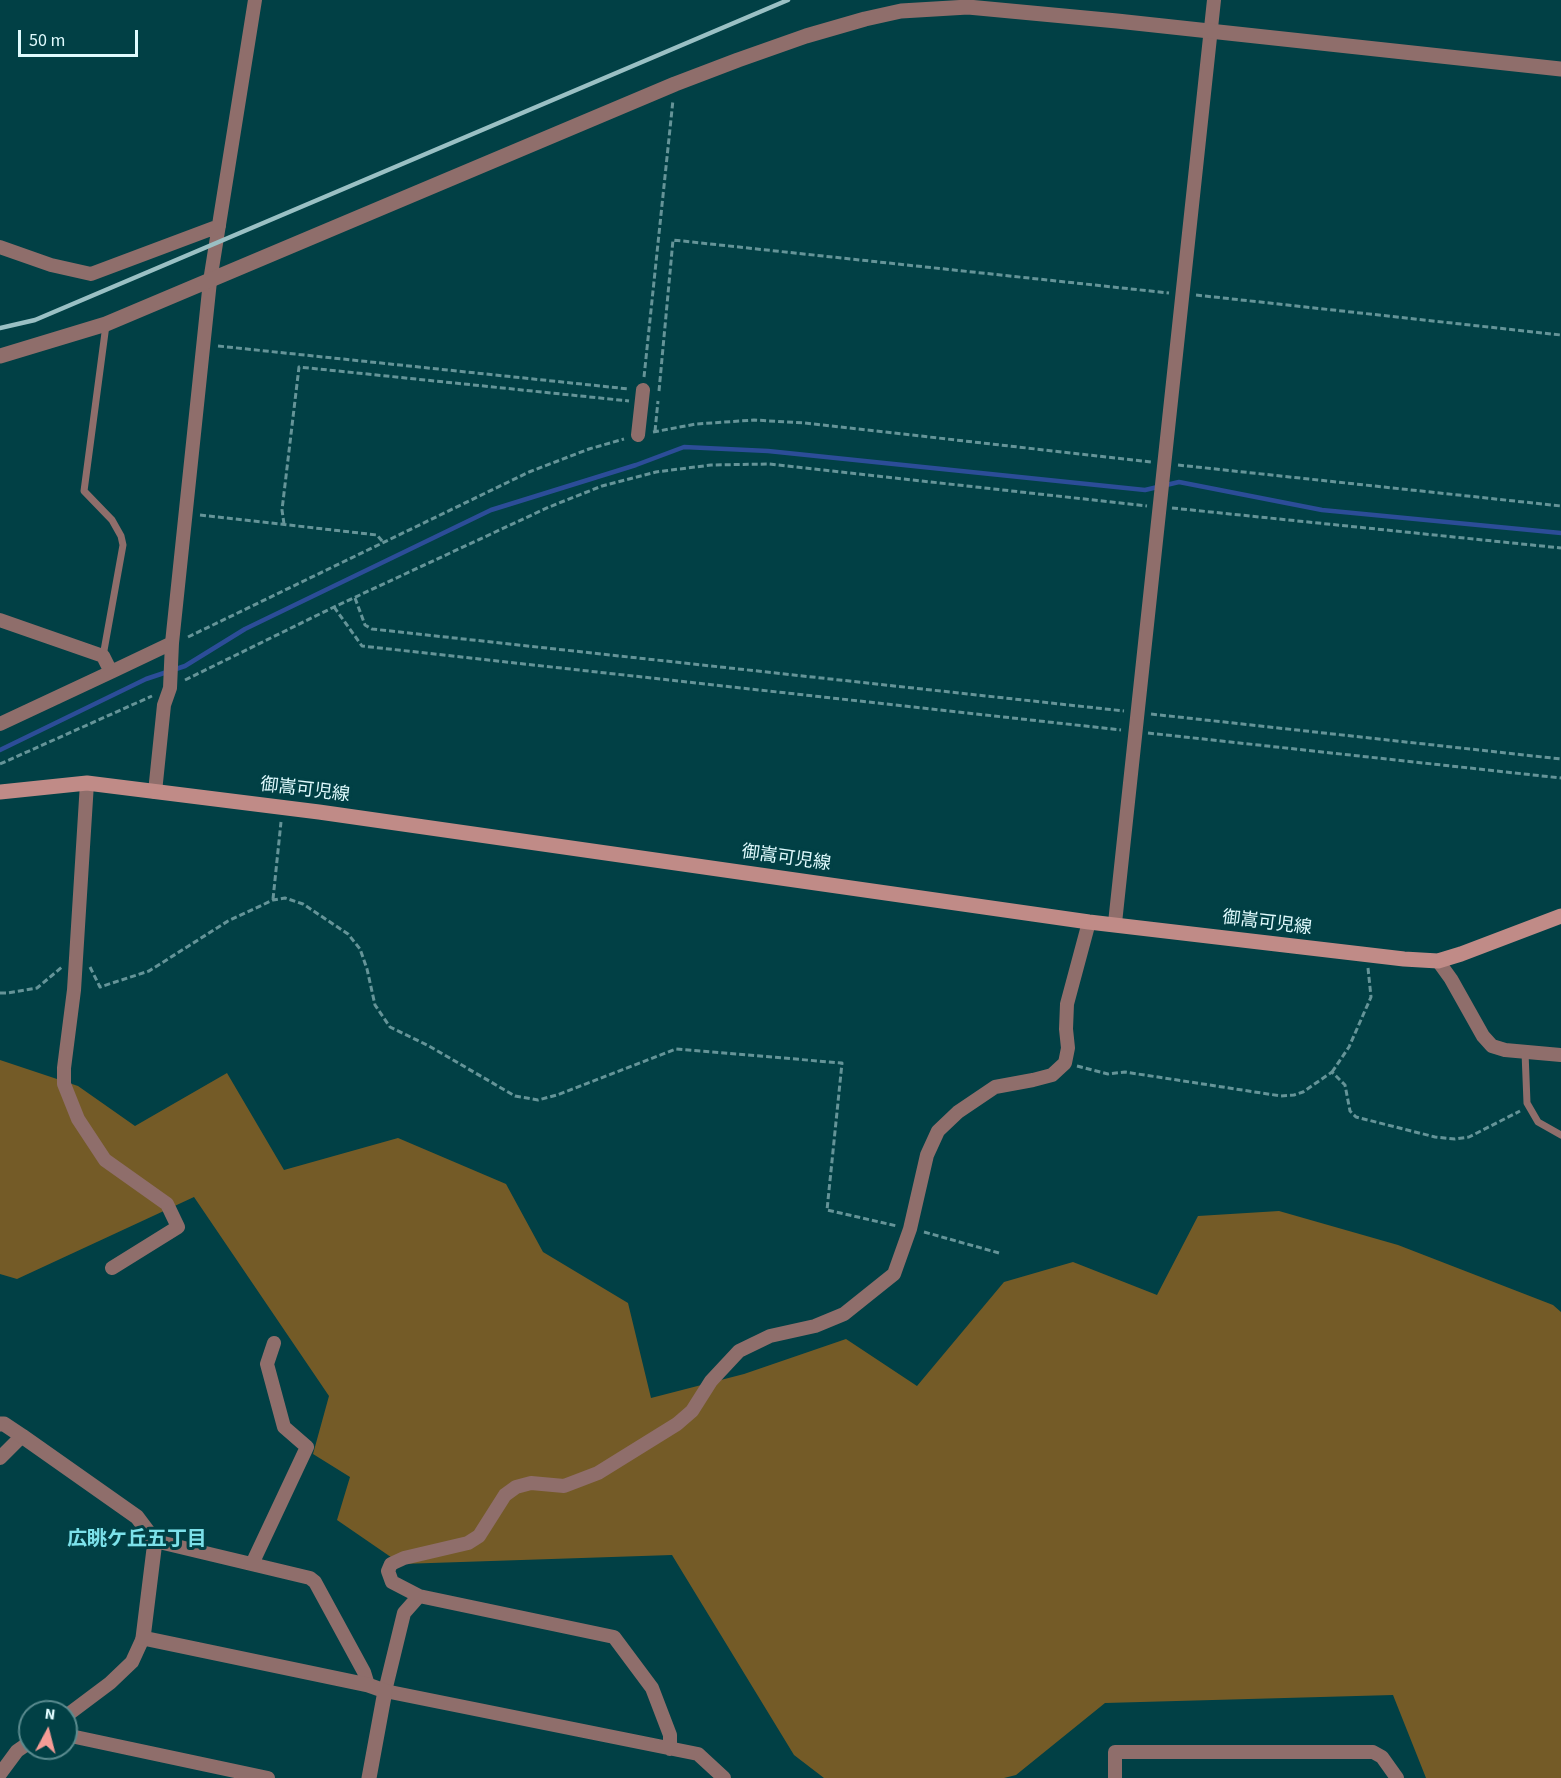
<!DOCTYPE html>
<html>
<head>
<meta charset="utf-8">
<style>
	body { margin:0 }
	#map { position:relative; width:1561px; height:1778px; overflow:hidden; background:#014045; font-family:"Source Sans 3",sans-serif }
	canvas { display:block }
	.north { position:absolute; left:18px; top:1700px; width:60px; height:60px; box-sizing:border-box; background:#014045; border:2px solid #5a8b8f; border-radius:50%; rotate:7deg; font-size:16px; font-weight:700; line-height:24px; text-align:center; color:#e0fbfe }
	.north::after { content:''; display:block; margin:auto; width:21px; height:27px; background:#f59c96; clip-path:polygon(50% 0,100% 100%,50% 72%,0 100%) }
	.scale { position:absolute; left:18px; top:30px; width:120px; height:27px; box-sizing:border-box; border:3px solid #e0fbfe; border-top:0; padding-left:8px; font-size:18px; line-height:21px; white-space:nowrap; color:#e0fbfe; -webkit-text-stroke:4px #014045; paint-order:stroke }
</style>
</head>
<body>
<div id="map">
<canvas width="1561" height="1778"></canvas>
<div class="north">N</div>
<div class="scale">50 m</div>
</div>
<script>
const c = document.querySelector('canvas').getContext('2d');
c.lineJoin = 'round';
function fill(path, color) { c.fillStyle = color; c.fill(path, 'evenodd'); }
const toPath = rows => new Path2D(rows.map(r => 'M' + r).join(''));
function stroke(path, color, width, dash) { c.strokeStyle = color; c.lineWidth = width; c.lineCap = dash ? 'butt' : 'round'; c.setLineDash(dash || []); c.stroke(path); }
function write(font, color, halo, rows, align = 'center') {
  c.font = font + ' "Source Sans 3","Noto Sans JP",sans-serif'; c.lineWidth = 6; c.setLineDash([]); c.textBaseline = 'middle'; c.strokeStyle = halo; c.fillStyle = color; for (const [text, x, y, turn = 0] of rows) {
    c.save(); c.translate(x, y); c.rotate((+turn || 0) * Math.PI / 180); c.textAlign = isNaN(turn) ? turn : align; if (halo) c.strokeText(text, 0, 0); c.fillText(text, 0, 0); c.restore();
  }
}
fill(toPath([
	[0,1060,78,1086,135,1126,227,1073,284,1170,398,1138,506,1184,543,1252,628,1303,651,1398,744,1374,846,1339,917,1386,1004,1282,1073,1262,1157,1295,1198,1216,1279,1211,1398,1245,1553,1305,1561,1312,1561,1778,1426,1778,1393,1695,1105,1703,1016,1775,1004,1778,824,1778,794,1755,672,1555,401,1564,337,1520,350,1477,313,1454,329,1396,194,1197,17,1279,0,1274]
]), '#745b27');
stroke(toPath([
	[0,750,146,679,185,666,245,629,491,510,636,465,684,447,768,451,1145,490,1179,482,1322,510,1561,533]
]), '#2c4d98', 4.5);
stroke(toPath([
	[1196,295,1561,335],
	[218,346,629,389],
	[644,377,673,100],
	[659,391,673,240,1169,293],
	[655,431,658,401],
	[653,432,696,424,754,420,805,423,1151,462],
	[1178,465,1561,506],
	[1172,508,1561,548],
	[200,515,377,535,383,542],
	[284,524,282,510,299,367,629,401],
	[355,598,365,625,372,629,1124,711],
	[334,607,362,646,1121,730],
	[188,637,529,472,589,449,624,439],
	[185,680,334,607,549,507,602,486,656,472,711,465,769,464,1147,506],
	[1151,714,1561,759],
	[1148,733,1561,778],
	[0,764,152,696],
	[273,899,281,822],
	[90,967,100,987,149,971,228,921,273,900,285,898,303,904,348,934,360,949,367,969,375,1005,390,1027,429,1046,515,1096,538,1100,557,1095,676,1049,842,1063,827,1210,897,1226],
	[0,993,8,993,37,988,62,967],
	[1077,1066,1108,1074,1125,1072,1281,1096,1294,1095,1303,1092,1332,1072,1345,1085,1350,1111,1356,1117,1435,1137,1455,1139,1469,1137,1520,1111],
	[1332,1072,1349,1047,1371,997,1368,968],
	[924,1232,999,1253]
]), '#659498', 3, [6, 3]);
stroke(toPath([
	[103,656,123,545,121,536,112,520,84,491,106,325],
	[1525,1052,1527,1103,1538,1122,1561,1135]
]), '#8f6e6b', 7);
stroke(toPath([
	[0,247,51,265,91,274,219,226],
	[638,435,643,390],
	[0,620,103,656,111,672,172,643],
	[0,724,111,672],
	[87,783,74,990,64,1068,64,1084,78,1119,105,1160,167,1204,178,1227,112,1268],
	[155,792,164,705,170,688,172,643,210,281,255,0],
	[1115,923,1214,0],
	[1438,961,1451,979,1483,1036,1492,1046,1505,1050,1561,1055],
	[0,1458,22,1436],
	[155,1541,310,1578,315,1582,364,1672,368,1685],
	[252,1564,307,1447,284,1427,267,1364,274,1343],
	[419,1596,404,1613,385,1691,698,1754,724,1778],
	[66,1716,110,1683,132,1662,143,1638],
	[66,1735,268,1778],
	[670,1749,670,1735,652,1688,614,1637,419,1596,392,1582,388,1571,391,1564,404,1558,468,1543,479,1536,505,1495,516,1487,531,1483,564,1486,598,1473,677,1424,692,1411,711,1381,739,1351,770,1336,815,1326,844,1314,894,1274,910,1229,927,1155,938,1131,958,1112,995,1087,1033,1080,1052,1075,1065,1063,1068,1048,1066,1029,1067,1004,1089,922],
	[0,1774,17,1751,30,1742],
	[1115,1778,1115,1752,1373,1752,1382,1757,1397,1778]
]), '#8f6e6b', 14);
stroke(toPath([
	[0,356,106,324,675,84,738,60,806,36,865,19,901,11,968,7,1117,21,1561,69],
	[0,1424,4,1424,22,1436,137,1517,155,1541,143,1638,368,1685,385,1691,369,1778]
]), '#8f6e6b', 15);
stroke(toPath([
	[0,792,87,783,319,812,1089,922,1404,959,1438,961,1461,954,1561,916]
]), '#c08b87', 15);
stroke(toPath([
	[0,328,35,320,788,0]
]), '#9ac0c4', 4.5);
write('18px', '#e0fbfe', '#014045', [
	["御嵩可児線",305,791,7],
	["御嵩可児線",786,859,8],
	["御嵩可児線",1267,924,7]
]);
write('bold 20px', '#7ce1ea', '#014045', [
	["広眺ケ丘五丁目",137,1541]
]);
</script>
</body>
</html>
